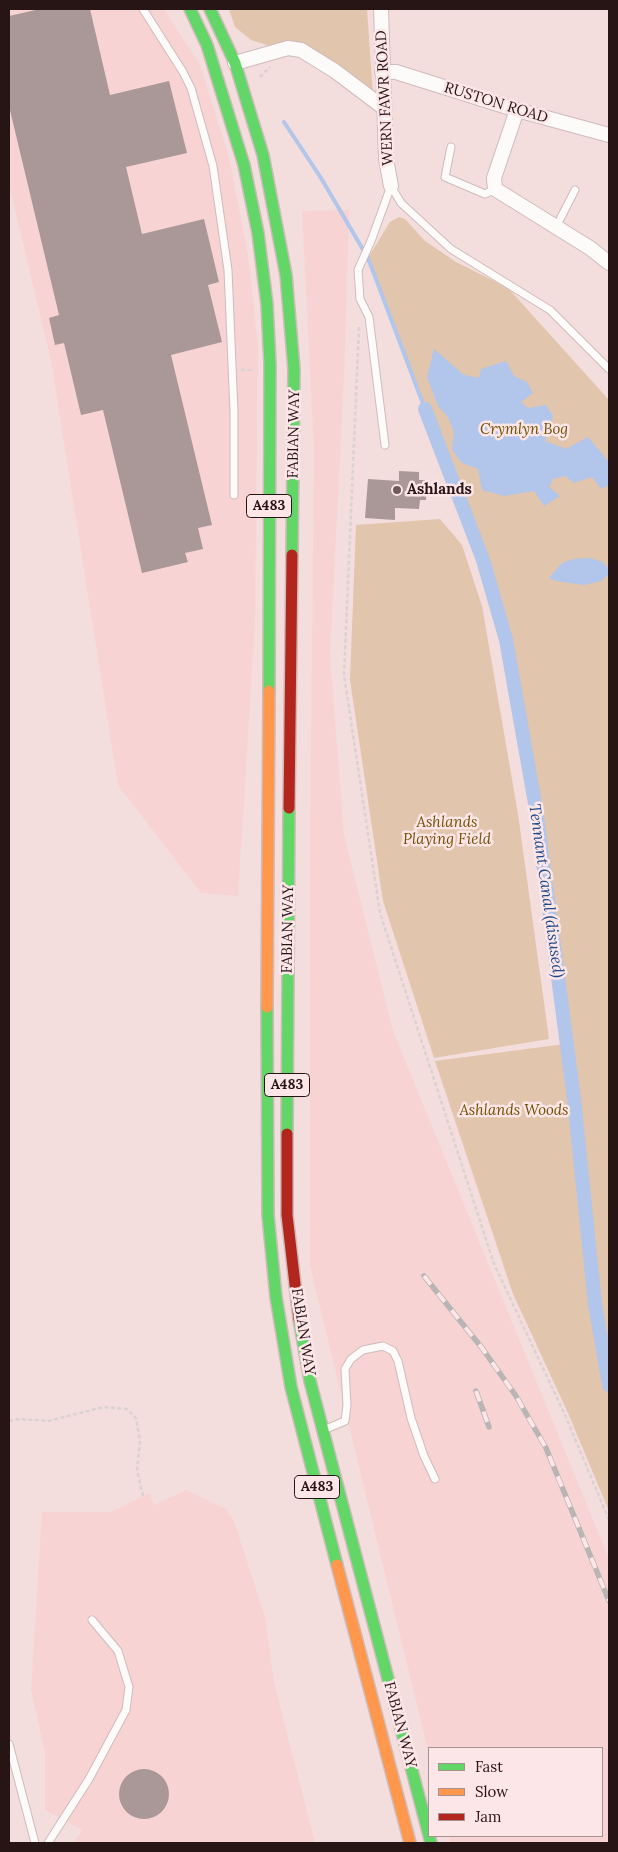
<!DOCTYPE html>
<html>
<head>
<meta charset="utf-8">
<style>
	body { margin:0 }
	#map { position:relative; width:618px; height:1852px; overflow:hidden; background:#f4dddd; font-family:Lora,serif }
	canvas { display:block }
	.frame { position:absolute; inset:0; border:10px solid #271516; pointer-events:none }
	.legend { position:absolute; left:428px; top:1747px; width:175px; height:90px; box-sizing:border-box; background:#fce6e7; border:1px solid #a79293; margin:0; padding:6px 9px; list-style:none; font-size:15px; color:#271516 }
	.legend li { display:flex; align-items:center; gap:10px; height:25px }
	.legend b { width:25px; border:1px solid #a79293 }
</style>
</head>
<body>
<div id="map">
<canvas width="618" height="1852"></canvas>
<div class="frame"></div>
<ul class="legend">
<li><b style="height:6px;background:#63d668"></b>Fast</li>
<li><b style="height:6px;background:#ff974d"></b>Slow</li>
<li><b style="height:6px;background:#b3261e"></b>Jam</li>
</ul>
</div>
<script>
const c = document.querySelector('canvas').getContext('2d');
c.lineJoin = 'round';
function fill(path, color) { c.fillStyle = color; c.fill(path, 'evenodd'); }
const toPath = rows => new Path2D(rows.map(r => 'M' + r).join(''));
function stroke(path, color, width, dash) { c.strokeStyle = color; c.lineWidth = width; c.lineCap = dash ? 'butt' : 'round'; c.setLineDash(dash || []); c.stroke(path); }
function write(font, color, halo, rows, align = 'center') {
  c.font = font + ' Lora,serif'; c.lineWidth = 5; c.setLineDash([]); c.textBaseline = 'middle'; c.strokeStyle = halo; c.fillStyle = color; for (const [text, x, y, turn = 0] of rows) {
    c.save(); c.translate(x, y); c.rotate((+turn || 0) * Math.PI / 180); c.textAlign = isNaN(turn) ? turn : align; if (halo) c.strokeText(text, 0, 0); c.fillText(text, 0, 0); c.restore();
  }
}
fill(toPath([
	[9,9,164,9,200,65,229,157,248,255,258,345,255,623,238,896,201,893,118,785,51,360,9,185],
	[349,210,344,377,330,655,344,835,393,1031,609,1559,609,1843,451,1843,449,1836,602,1836,602,1748,429,1748,429,1754,310,1266,310,844,314,450,302,211],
	[186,1490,226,1509,234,1521,265,1617,274,1682,315,1843,74,1843,82,1830,45,1810,45,1752,31,1690,42,1512,112,1512,149,1493,154,1505]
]), '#f8d3d3');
fill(toPath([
	[229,9,367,9,373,95,337,67,251,40,235,27],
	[399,217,405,219,425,241,456,262,508,288,609,400,609,1385,595,1304,574,1099,536,809,506,640,483,560,368,258,390,222],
	[440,519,462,545,482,606,518,814,549,1039,434,1058,383,901,350,680,356,525],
	[565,1044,592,1305,609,1398,609,1511,568,1413,513,1294,435,1061]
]), '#e1c5ad');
fill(toPath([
	[434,349,464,375,479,378,481,369,506,361,514,376,527,382,533,393,521,402,528,408,546,405,553,416,545,441,566,449,588,437,609,462,609,485,601,489,592,477,574,483,565,476,553,479,549,487,560,496,544,506,534,491,504,496,482,490,478,469,462,463,452,450,454,432,448,417,438,406,427,377],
	[589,558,603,562,609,569,608,575,601,581,584,585,556,581,549,578,562,563,573,559]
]), '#b2c5eb');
stroke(toPath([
	[284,122,321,178,368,258,425,409]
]), '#b2c5eb', 4);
stroke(toPath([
	[425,409,483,560,506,640,536,809,574,1099,595,1304,609,1385]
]), '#b2c5eb', 14);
fill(toPath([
	[40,9,90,9,110,95,169,81,187,153,126,167,142,234,204,219,219,282,208,285,222,342,171,355,212,525,198,528,203,549,185,553,188,562,142,573,103,410,81,415,64,343,55,345,49,318,59,315,9,106,9,16],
	[399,471,419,472,419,480,427,480,426,500,420,500,419,509,395,508,395,520,365,518,368,479,399,481],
	'119 1794a25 25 0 1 1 50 0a25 25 0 1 1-50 0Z'
]), '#aa9898');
const lane = toPath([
	[143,9,183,72,191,88,213,166,228,270,234,412,234,495],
	[451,147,445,177,485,194,495,189],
	[391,186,401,203,451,249,550,310,609,369],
	[556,227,575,190],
	[385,445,369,317,360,299,358,270,371,241,391,186],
	[326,1429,345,1421,347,1405,345,1369,351,1359,363,1350,383,1346,393,1351,398,1361,411,1418,424,1456,435,1479],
	[9,1744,35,1843],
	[48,1843,89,1779,126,1710,129,1687,118,1651,92,1620]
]);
const street = toPath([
	[381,9,386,159,391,186],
	[235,63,288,48,301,50,335,71,384,108],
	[382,72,396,72,517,110,609,135],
	[517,110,494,178,495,189,590,248,609,263]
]);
const fast = toPath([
	[190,9,207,45,244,165,258,233,267,304,270,364,269,691],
	[210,9,235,63,263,155,286,275,294,369,292,555],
	[267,1007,268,1215,276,1297,291,1387,337,1565],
	[287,1134,289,808],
	[299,1319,310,1381,431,1843]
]);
const slow = toPath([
	[267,1007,269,691],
	[337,1565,410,1843]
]);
const jam = toPath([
	[289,808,292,555],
	[287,1134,287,1215,299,1319]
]);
stroke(lane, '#cfbbbb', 9);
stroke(street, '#cfbbbb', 16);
stroke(fast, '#cfbbbb', 14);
stroke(slow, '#cfbbbb', 14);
stroke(jam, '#cfbbbb', 14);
stroke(toPath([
	[260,77,270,67],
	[359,327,344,675,380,913,494,1264,565,1415,609,1520],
	[241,370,253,370],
	[9,1421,20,1419,48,1421,104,1407,127,1409,136,1418,140,1441,137,1470,143,1496]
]), '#dad2d2', 2.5, [4, 2.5]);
stroke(lane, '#fdfafa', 7);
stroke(street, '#fdfafa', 14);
stroke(fast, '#63d668', 11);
stroke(slow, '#ff974d', 11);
stroke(jam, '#b3261e', 11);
const rail = toPath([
	[424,1276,482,1348,516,1396,546,1448,609,1601],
	[476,1391,489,1427]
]);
stroke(rail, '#bab5b5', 5.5);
stroke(rail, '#fce6e7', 4, [11]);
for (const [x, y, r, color] of [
	[397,490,5,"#6f5b5c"]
]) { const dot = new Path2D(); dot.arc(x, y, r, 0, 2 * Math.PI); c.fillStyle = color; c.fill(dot); stroke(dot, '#fce6e7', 2); }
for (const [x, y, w] of [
	[269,506,45],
	[287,1085,45],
	[317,1487,45]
]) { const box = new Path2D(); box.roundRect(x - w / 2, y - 11.5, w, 23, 4); c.fillStyle = '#fce6e7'; c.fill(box); stroke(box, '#271516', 1); }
write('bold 14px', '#271516', null, [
	["A483",269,506],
	["A483",287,1085],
	["A483",317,1487]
]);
write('15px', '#271516', '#fce6e7', [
	["WERN FAWR ROAD",385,98,-93],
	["RUSTON ROAD",496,103,17],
	["FABIAN WAY",294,434,-89],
	["FABIAN WAY",288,929,-89],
	["FABIAN WAY",303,1332,81],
	["FABIAN WAY",400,1725,75]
]);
write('italic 15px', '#744f02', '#fce6e7', [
	["Crymlyn Bog",524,430],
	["Ashlands",447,823],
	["Playing Field",447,840],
	["Ashlands Woods",514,1111]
]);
write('bold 15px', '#271516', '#fce6e7', [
	["Ashlands",407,490]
], 'left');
write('italic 16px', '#1c4b8b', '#fce6e7', [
	["Tennant Canal (disused)",546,891,82]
]);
</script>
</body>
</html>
